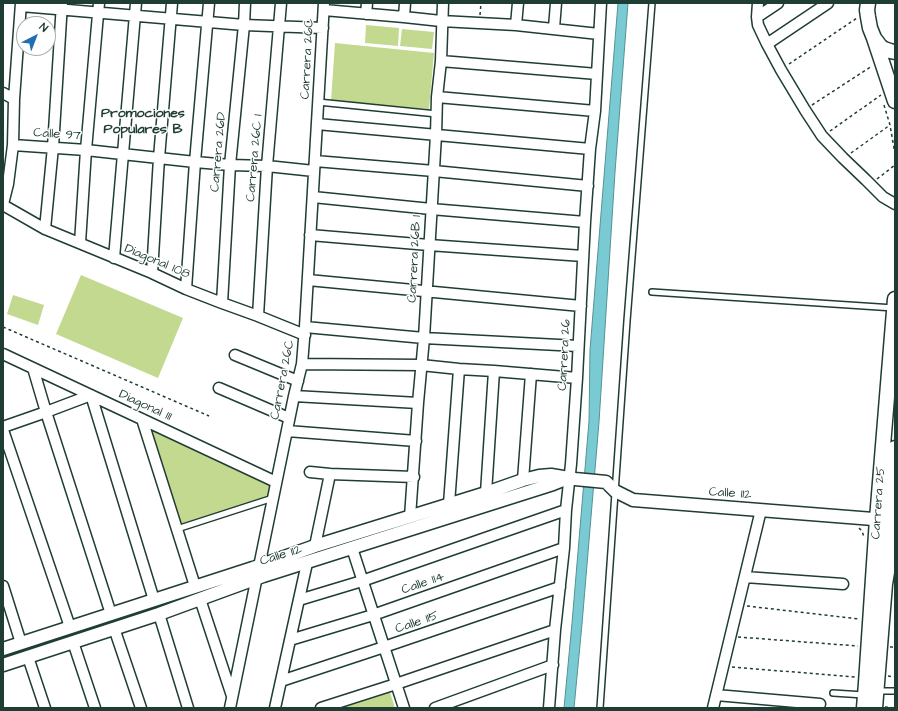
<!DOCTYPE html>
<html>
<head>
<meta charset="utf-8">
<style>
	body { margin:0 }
	#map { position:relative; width:898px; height:711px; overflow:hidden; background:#fff; font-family:"Architects Daughter",sans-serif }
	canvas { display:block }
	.frame { position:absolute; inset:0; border:4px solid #1f3d34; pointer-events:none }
	.north { position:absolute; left:16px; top:16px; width:40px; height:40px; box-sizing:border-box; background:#fff; border:1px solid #a5b1ae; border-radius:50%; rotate:42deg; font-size:11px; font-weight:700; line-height:16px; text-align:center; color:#1f3d34 }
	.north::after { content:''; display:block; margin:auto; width:14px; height:18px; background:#1f6fb2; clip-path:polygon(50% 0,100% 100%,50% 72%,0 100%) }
</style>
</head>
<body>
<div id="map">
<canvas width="898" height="711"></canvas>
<div class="frame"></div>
<div class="north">N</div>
</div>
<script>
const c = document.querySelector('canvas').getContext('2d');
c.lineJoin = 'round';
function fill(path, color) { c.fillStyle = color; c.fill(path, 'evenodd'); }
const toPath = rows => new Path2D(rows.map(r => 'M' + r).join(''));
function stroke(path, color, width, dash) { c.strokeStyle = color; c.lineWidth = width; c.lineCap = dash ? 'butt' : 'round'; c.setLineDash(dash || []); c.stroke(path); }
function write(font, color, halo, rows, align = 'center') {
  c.font = font + ' "Architects Daughter",sans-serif'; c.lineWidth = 3; c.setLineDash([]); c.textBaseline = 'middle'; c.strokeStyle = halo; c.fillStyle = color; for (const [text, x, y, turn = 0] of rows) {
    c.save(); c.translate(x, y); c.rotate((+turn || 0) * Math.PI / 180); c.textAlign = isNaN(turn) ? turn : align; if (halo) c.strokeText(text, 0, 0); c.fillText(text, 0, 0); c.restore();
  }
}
fill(toPath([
	[366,25,399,28,398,46,365,43],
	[402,29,434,32,432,49,400,46],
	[335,43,434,53,429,109,331,101],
	[81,275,183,318,158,378,56,334],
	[13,295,44,305,38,325,7,314],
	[142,419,276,482,273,498,177,529],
	[390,692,395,708,339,708]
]), '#c3d98f');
const water = toPath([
	[618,3,628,3,615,172,599,422,582,624,574,708,564,708,572,623,589,421,590,350,618,3]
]);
fill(water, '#79cad3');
stroke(water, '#559293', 1);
const service = toPath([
	[318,102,437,114],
	[652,292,894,308],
	[177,529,273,498],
	[878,691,895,691],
	[833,693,864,695],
	[600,708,627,321,652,3]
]);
const minor = toPath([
	[758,3,757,17,758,25,767,44,781,70,805,110,822,136,843,158,866,180,883,197,895,204],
	[21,6,244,25,323,28],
	[324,10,404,17,441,21,516,25,599,34],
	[366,14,367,3],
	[404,17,405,3],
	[757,17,778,3],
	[516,25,518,3],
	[554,28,556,3],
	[767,44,828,3],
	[441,61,597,74],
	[3,93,14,99],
	[437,97,595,111],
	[317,124,590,149],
	[13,145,86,150,195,162,230,165,267,166,314,171],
	[315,161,434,171,588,186],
	[313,197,431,209,585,222],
	[3,204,8,184,13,145,14,99,21,3],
	[3,205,45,229,152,273,186,289,222,303,258,316,305,335],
	[45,229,53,147,62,3],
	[310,235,429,245,583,256],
	[80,243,86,150,99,3],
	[114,258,136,3],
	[152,273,159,158,172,3],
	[308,280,581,306],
	[186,289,195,162,209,3],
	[222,303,230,165,244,25,245,3],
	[258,316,267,166,281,3],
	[305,327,424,338,578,346],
	[3,354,276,482],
	[235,355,298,381],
	[302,364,421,365,459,369,494,371,577,378],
	[33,368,46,412,111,614],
	[219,388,289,418],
	[294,396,418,403],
	[142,419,195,586],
	[3,427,46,412,91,395,154,600],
	[3,430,70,627],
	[287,431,416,441],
	[310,472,330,474,414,477],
	[523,480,531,374],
	[486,493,494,371],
	[449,504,459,369],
	[410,517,418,403,424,338,436,135,437,97,441,61,443,3],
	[315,546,330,474],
	[352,548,404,708],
	[745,577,843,584],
	[3,586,21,643],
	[200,599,232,696],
	[299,600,362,581,566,510],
	[159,614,188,708],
	[114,628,141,708],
	[290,640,373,615,564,548],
	[73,642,95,708],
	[28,657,45,708],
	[281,681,384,647,560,587],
	[716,695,820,704],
	[230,708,294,396,302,364,305,327,324,3],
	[275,708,307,563],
	[321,708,396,684,555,630],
	[435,708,553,665],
	[549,708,555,630,564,548,566,510,571,464,577,378,585,222,590,149,595,111,601,3],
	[713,708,761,510]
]);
const tertiary = toPath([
	[3,649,253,568,315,546,486,493,523,480,539,476,551,475,575,479,606,482,615,491,633,500,886,520],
	[3,665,159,614,263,576,553,484,568,478]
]);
const secondary = toPath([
	[868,3,867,10,868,17,870,28,874,38,880,46,884,49,890,51,895,52],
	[874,38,895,101],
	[864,708,866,683,877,519,895,299],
	[875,708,885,584,887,572,892,478,895,448]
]);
stroke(service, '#1f3d34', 8);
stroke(minor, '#1f3d34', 13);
stroke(tertiary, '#1f3d34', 15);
stroke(secondary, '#1f3d34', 17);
stroke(toPath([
	[480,15,481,3],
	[789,64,857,18],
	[812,105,872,66],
	[884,105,890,125,895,154],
	[830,131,881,95],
	[851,153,890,125],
	[877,179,895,165],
	[3,327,10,330,209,416],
	[859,528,862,531,864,537],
	[747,606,859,619],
	[738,637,858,646],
	[890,647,895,647],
	[732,667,855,677],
	[888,676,895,677],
	[885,707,895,708]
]), '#1f3d34', 1.5, [3, 3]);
stroke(service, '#fff', 5);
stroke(minor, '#fff', 10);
stroke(tertiary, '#fff', 12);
stroke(secondary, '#fff', 14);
write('13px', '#1f3d34', '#fff', [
	["Carrera 26C",308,59,-87],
	["Calle 97",57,135,4],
	["Carrera 26D",219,152,-85],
	["Carrera 26C 1",255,158,-85],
	["Carrera 26B 1",415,259,-87],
	["Diagonal 108",157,262,23],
	["Carrera 26",565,355,-87],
	["Carrera 26C",283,380,-79],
	["Diagonal 111",145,406,25],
	["Calle 112",730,494,4],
	["Carrera 25",879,503,-86],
	["Calle 112",281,556,-17],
	["Calle 114",423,584,-19],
	["Calle 115",417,623,-19]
]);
write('bold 14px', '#1f3d34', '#fff', [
	["Promociones",143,114],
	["Populares B",143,130]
]);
</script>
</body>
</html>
